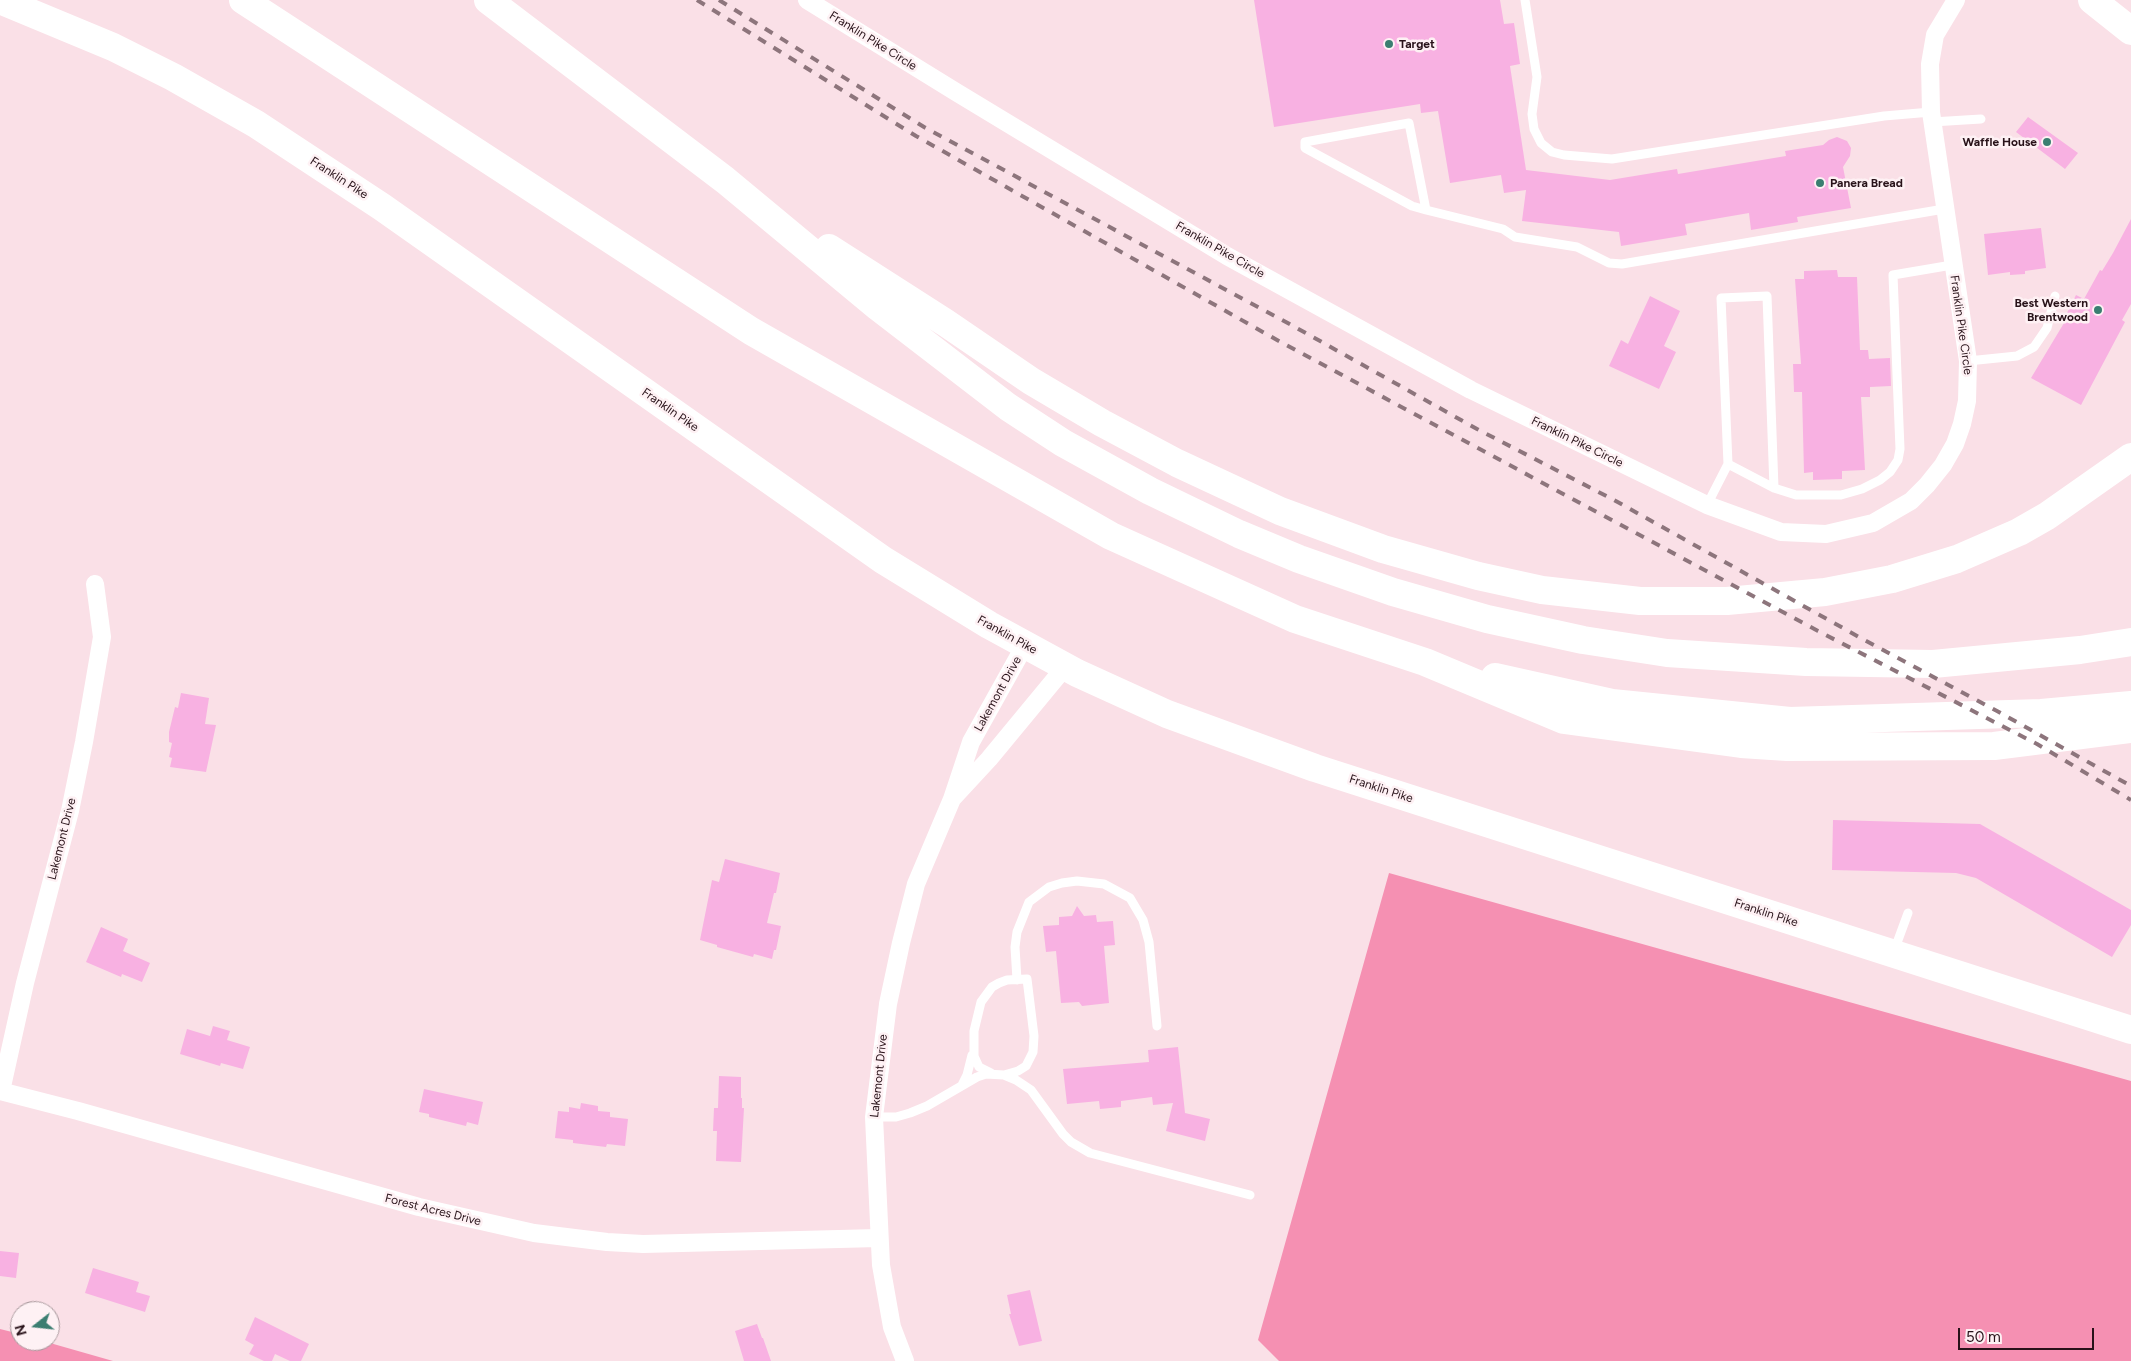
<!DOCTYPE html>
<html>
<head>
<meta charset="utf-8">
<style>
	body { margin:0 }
	#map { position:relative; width:2131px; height:1361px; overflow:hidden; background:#fae0e7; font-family:Figtree,sans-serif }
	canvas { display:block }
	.north { position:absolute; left:10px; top:1301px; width:50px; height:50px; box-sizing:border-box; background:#fef1f4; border:1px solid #a8989c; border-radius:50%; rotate:254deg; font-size:14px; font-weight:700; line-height:20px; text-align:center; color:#281219 }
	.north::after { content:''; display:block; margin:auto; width:18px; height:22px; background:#3b7e71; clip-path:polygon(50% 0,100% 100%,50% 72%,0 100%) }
	.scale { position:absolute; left:1958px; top:1328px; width:136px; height:22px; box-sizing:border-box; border:2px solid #281219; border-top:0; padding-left:6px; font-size:15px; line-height:18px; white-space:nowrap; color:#281219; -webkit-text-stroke:4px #fef1f4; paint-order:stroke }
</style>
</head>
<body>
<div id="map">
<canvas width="2131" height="1361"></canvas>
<div class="north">N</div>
<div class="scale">50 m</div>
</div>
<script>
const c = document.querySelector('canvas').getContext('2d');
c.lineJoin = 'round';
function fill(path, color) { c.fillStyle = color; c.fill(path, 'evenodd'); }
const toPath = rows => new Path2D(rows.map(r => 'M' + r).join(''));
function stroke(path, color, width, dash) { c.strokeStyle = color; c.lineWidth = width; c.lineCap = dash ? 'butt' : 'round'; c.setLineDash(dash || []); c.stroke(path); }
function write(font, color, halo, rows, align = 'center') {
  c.font = font + ' Figtree,sans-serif'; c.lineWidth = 5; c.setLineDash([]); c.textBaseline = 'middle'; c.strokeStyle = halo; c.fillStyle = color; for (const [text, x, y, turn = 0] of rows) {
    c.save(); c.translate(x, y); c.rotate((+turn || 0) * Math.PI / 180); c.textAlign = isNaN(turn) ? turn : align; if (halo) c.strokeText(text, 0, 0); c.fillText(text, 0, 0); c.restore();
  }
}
fill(toPath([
	[1389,873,2131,1081,2131,1361,1279,1361,1258,1340],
	[0,1329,20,1334,20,1341,43,1341,113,1361,0,1361]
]), '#f590b2');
fill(toPath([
	[1254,0,1500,0,1504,24,1514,23,1520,64,1510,66,1526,170,1610,180,1677,169,1678,174,1786,156,1785,151,1823,145,1829,140,1837,137,1847,141,1851,148,1850,156,1843,167,1851,208,1797,217,1798,222,1751,230,1749,213,1685,224,1687,235,1621,246,1619,232,1522,221,1526,190,1504,193,1501,175,1450,183,1438,111,1421,113,1420,104,1274,127],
	[2028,117,2078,153,2065,169,2016,132],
	[2131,219,2131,304,2122,320,2125,322,2081,405,2031,378,2067,318,2065,317,2076,295,2084,299,2100,270,2102,271,2113,253],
	[2041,228,2046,268,2025,271,2025,274,2010,275,2010,272,1988,275,1984,234],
	[1837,270,1838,277,1857,277,1860,350,1868,350,1869,359,1890,358,1891,386,1870,387,1870,397,1861,397,1865,470,1842,471,1842,479,1813,480,1813,472,1804,473,1802,392,1794,392,1793,364,1801,364,1795,279,1804,279,1804,271],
	[1650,296,1680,311,1664,346,1676,352,1659,389,1609,366,1621,340,1628,344],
	[181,693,209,698,205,724,216,725,206,772,170,767,172,758,169,757,172,743,169,742,169,732,175,707,178,708],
	[1833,820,1980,824,2131,910,2131,925,2112,957,1976,878,1956,873,1832,870],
	[725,859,780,873,776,893,774,893,767,923,781,926,776,950,774,950,772,959,754,954,753,957,717,947,717,945,700,940,712,880,719,882],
	[1077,906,1084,916,1096,915,1097,922,1113,921,1115,945,1104,946,1109,1003,1082,1006,1079,1002,1061,1003,1056,951,1046,952,1043,926,1059,925,1059,917,1072,916],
	[101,927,128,939,123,951,150,963,142,982,122,974,121,977,86,962],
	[213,1026,230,1031,227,1040,250,1047,243,1069,221,1063,220,1066,180,1054,187,1029,210,1036],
	[1178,1047,1185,1113,1210,1119,1205,1141,1166,1131,1173,1103,1153,1105,1152,1097,1121,1101,1121,1107,1100,1109,1099,1101,1067,1104,1063,1069,1149,1062,1148,1050],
	[719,1076,741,1077,741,1098,742,1098,742,1108,744,1108,741,1162,716,1161,717,1131,713,1131,714,1108,718,1108],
	[424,1089,483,1102,478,1125,467,1122,466,1126,429,1117,429,1114,419,1112],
	[581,1103,598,1106,598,1111,610,1112,610,1117,628,1119,625,1146,607,1144,606,1147,573,1143,573,1140,555,1138,558,1111,569,1112,569,1107,580,1109],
	[0,1251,19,1253,16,1278,0,1276],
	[93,1268,139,1282,136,1292,150,1296,145,1312,85,1293],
	[1030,1290,1042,1341,1019,1346,1009,1314,1011,1314,1007,1295],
	[255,1317,309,1344,301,1361,290,1361,275,1354,272,1361,264,1361,249,1354,254,1345,245,1340],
	[757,1324,762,1338,763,1338,771,1361,744,1361,735,1331]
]), '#f8b1e2');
stroke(toPath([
	[1525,0,1537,77,1532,114,1534,129,1541,143,1552,152,1564,155,1612,159,1884,116,1931,112],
	[1932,122,1981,119],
	[1426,210,1409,123,1305,142,1305,148,1412,206,1426,210,1503,229,1515,237,1577,247,1609,263,1622,264,1944,209],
	[1968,361,2017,356,2034,347,2047,328,2055,296],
	[1728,464,1774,488],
	[1707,505,1728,464,1721,298,1767,296,1774,488,1796,495,1841,495,1862,489,1880,480,1890,472,1898,460,1900,449,1893,275,1952,265],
	[1894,951,1908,913],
	[1017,980,1015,947,1017,932,1029,902,1049,887,1062,883,1077,881,1104,884,1130,898,1143,920,1149,942,1157,1026],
	[991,1073,979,1067,974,1056,974,1031,981,1002,992,987,999,983,1007,980,1027,979,1034,1036,1033,1052,1026,1066,1018,1071,1004,1075],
	[962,1085,967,1075,972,1055],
	[874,1117,896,1117,910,1113,927,1106,977,1077,986,1074,1004,1075,1016,1080,1031,1090,1063,1134,1071,1142,1090,1153,1250,1195]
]), '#fff', 9);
stroke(toPath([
	[807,0,956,92,1227,256,1471,390,1707,505,1781,532,1826,534,1873,523,1911,501,1927,485,1943,465,1955,444,1962,424,1967,401,1968,361,1931,112,1930,64,1935,35,1956,0],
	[1025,645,971,742,952,799,989,759,1065,667],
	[0,1091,78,1111,419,1207,534,1233,607,1242,643,1244,878,1238],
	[1,1091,25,983,70,811,84,742,102,637,95,584],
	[905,1361,892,1327,881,1265,874,1117,888,1004,901,943,916,884,952,799]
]), '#fff', 18);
stroke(toPath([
	[0,0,113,47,173,77,256,124,382,207,883,560,989,625,1077,673,1167,714,1315,768,2131,1030],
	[2092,0,2131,31]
]), '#fff', 28);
stroke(toPath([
	[243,0,751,331,1111,536,1295,619,1425,662,1564,720,1741,744,1787,747,1994,746,2131,729],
	[488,0,725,180,878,307,1008,407,1063,443,1150,491,1239,534,1299,559,1393,592,1487,619,1583,640,1667,653,1806,662,1933,664,2080,650,2131,642],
	[829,248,946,323,1031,381,1102,423,1177,463,1280,511,1383,549,1478,576,1542,590,1640,601,1727,601,1825,592,1892,579,1957,559,2019,532,2047,516,2131,457],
	[1495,677,1612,703,1790,721,2041,713,2131,705]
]), '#fff', 28);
stroke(toPath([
	[697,0,916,136,1277,340,1818,631,2037,744,2131,800],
	[719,0,924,127,1295,327,1477,429,1614,500,1859,637,1997,711,2131,786]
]), '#8d757c', 4, [9, 9]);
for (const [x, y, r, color] of [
	[1389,44,5,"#3b7e71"],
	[2047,142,5,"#3b7e71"],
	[1820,183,5,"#3b7e71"],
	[2098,310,5,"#3b7e71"]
]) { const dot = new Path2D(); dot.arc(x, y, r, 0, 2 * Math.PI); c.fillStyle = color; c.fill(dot); stroke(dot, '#fef1f4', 2); }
write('12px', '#281219', '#fef1f4', [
	["Franklin Pike Circle",873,41,32],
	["Franklin Pike",339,178,33],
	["Franklin Pike Circle",1220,250,30],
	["Franklin Pike Circle",1961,325,82],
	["Franklin Pike",670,410,35],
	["Franklin Pike Circle",1577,442,26],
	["Franklin Pike",1007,635,29],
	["Lakemont Drive",998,694,-61],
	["Franklin Pike",1381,789,18],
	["Lakemont Drive",62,839,-76],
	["Franklin Pike",1766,913,18],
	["Lakemont Drive",879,1076,-84],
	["Forest Acres Drive",433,1210,14]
]);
write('bold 12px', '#281219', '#fef1f4', [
	["Target",1399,44],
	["Waffle House",2037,142,"right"],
	["Panera Bread",1830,183],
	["Best Western",2088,303,"right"],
	["Brentwood",2088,317,"right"]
], 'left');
</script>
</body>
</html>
